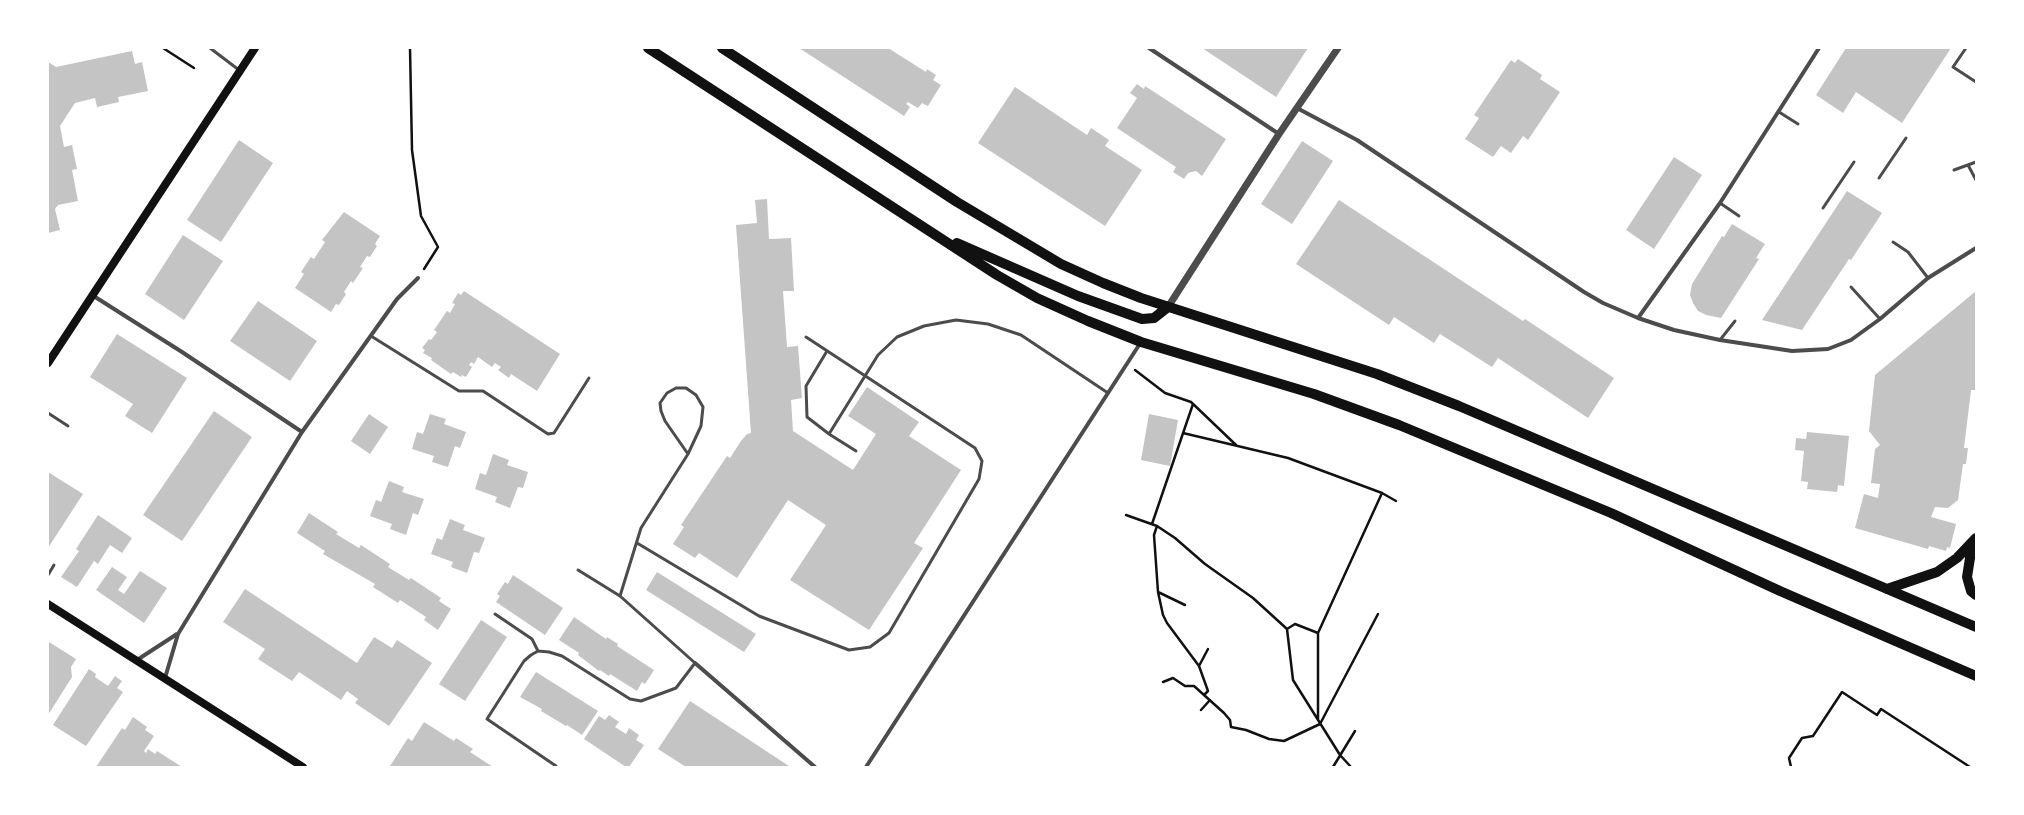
<!DOCTYPE html>
<html>
<head>
<meta charset="utf-8">
<style>
	body { margin:0 }
	#map { position:relative; width:2024px; height:815px; overflow:hidden; background:#fff; font-family:Overpass,sans-serif }
	canvas { display:block }
	.frame { position:absolute; inset:0; border:49px solid #fff; pointer-events:none }
</style>
</head>
<body>
<div id="map">
<canvas width="2024" height="815"></canvas>
<div class="frame"></div>
</div>
<script>
const c = document.querySelector('canvas').getContext('2d');
c.lineJoin = 'round';
function fill(path, color) { c.fillStyle = color; c.fill(path, 'evenodd'); }
const toPath = rows => new Path2D(rows.map(r => 'M' + r).join(''));
function stroke(path, color, width, dash) { c.strokeStyle = color; c.lineWidth = width; c.lineCap = dash ? 'butt' : 'round'; c.setLineDash(dash || []); c.stroke(path); }
fill(toPath([
	[799,48,888,48,926,72,927,69,936,75,933,80,941,85,928,106,922,103,918,108,908,102,906,104,910,107,904,116],
	[1202,48,1308,48,1276,97],
	[1846,48,1951,48,1902,123,1856,92,1843,113,1816,95],
	[132,51,135,64,142,62,148,91,118,97,119,102,97,107,95,98,75,103,60,126,64,147,72,145,77,169,72,170,78,201,58,205,55,209,60,230,48,233,48,62,56,67],
	[1518,59,1542,75,1540,79,1560,92,1528,140,1523,136,1511,153,1501,146,1493,157,1465,139,1479,118,1474,115,1511,60,1515,63],
	[1137,84,1144,89,1145,86,1226,139,1202,176,1196,171,1188,173,1184,179,1173,172,1176,167,1117,128,1137,98,1130,93],
	[1015,87,1087,135,1091,128,1109,140,1105,146,1142,170,1105,226,978,143],
	[239,140,273,163,221,242,187,220],
	[1302,141,1333,161,1292,224,1261,204],
	[1674,157,1702,175,1654,249,1626,230],
	[1847,191,1882,213,1851,260,1849,259,1802,330,1762,320],
	[767,199,769,239,791,238,794,291,783,291,787,347,798,346,802,398,791,400,793,431,853,470,876,434,848,416,867,387,919,422,909,436,961,470,914,543,923,548,869,630,790,580,826,525,788,500,737,578,699,553,695,558,673,544,684,527,681,525,727,456,730,458,741,441,747,434,751,433,736,225,757,223,755,200],
	[1339,200,1523,321,1525,319,1614,378,1588,418,1498,358,1492,367,1440,334,1434,343,1394,317,1389,325,1296,264],
	[344,212,380,236,375,244,377,246,370,257,367,256,360,267,363,268,353,283,351,281,344,292,346,294,339,305,336,304,331,312,295,288,304,274,301,272,311,257,314,259,325,242,322,240],
	[1732,224,1765,244,1756,258,1759,259,1721,318,1706,315,1698,311,1693,303,1690,295,1692,284,1722,236,1724,237],
	[183,235,223,261,184,320,145,294],
	[464,291,560,354,537,391,511,374,509,378,498,370,501,367,495,363,492,367,478,357,474,364,471,362,469,365,472,367,466,377,462,375,461,377,453,372,451,374,431,360,432,358,423,353,425,350,422,348,429,339,431,340,437,332,434,330,447,311,450,313,455,304,452,303,458,293,461,295],
	[1976,291,1976,390,1971,390,1964,448,1968,448,1966,464,1963,464,1958,500,1948,508,1935,507,1931,517,1956,524,1950,548,1947,547,1946,551,1929,546,1928,549,1855,528,1864,494,1878,498,1880,484,1871,483,1875,449,1880,445,1869,431,1875,375],
	[258,301,317,341,290,381,230,341],
	[117,334,187,378,152,433,125,416,133,404,90,377],
	[214,411,252,437,182,541,143,515],
	[369,414,388,427,370,454,351,441],
	[430,414,446,419,444,424,466,432,460,448,455,446,448,467,432,462,434,456,412,449,417,432,423,434],
	[1149,414,1178,420,1170,466,1141,460],
	[1807,432,1849,436,1844,486,1838,485,1837,492,1807,489,1808,482,1801,481,1804,451,1795,450,1796,438,1806,439],
	[493,454,509,460,507,465,528,472,523,488,518,487,510,508,495,502,497,497,475,489,480,473,486,475],
	[48,472,83,494,48,548],
	[389,481,404,487,402,492,424,499,418,515,413,513,406,535,390,529,392,524,370,516,376,500,381,502],
	[309,513,338,532,336,534,359,548,361,545,390,564,388,567,409,580,411,578,441,598,439,601,451,609,438,630,424,620,426,617,400,600,398,603,373,587,375,584,323,554,325,551,297,533],
	[98,515,132,538,122,553,110,545,98,564,94,561,77,587,61,577,79,551,76,549],
	[450,519,465,525,463,530,485,538,479,553,474,552,467,573,451,567,453,562,431,554,437,538,442,540],
	[112,567,127,577,118,590,124,594,140,571,167,588,144,623,96,590],
	[657,572,756,634,744,652,646,590],
	[513,575,563,608,545,635,496,602,500,596,497,594,505,582,508,584],
	[245,589,357,663,374,637,392,648,397,640,432,663,389,726,355,703,358,699,347,691,341,700,299,672,292,681,258,659,265,649,223,622],
	[574,617,606,639,607,637,618,644,617,646,654,670,645,684,642,682,637,691,610,674,609,676,600,670,599,671,578,655,579,653,559,640],
	[481,620,507,637,465,701,439,684],
	[49,642,76,659,71,667,72,677,48,715],
	[89,669,96,674,95,677,108,686,115,676,122,681,117,688,123,692,86,746,53,725],
	[536,672,598,711,582,735,567,725,566,726,541,711,542,709,520,697],
	[690,701,789,766,788,767,686,767,658,749],
	[609,715,619,722,615,727,626,734,629,728,639,735,636,740,644,745,629,767,626,767,584,739,599,716,605,720],
	[133,717,147,727,145,730,154,736,144,751,146,753,148,749,155,754,157,751,182,767,96,767,122,728,125,730],
	[424,722,454,741,456,738,473,749,470,752,493,767,390,766,408,738,412,741]
]), '#c4c4c4');
stroke(toPath([
	[163,48,194,68],
	[410,48,412,150,421,216,438,247,424,269],
	[1135,370,1165,393,1191,402,1236,445],
	[1183,433,1288,458,1382,493,1318,633,1318,719],
	[1382,493,1396,501],
	[1126,515,1157,526,1175,538,1205,564,1253,598,1287,629,1293,680,1340,755,1351,767],
	[1152,524,1193,404],
	[1157,526,1154,535,1158,592,1163,615,1167,623,1199,666,1208,691,1204,695],
	[1158,592,1185,605],
	[1287,629,1295,624,1318,633],
	[1199,666,1208,649],
	[1163,682,1173,678,1185,686,1194,686,1224,713,1230,720,1231,727,1246,730,1269,739,1284,741,1320,724,1378,614],
	[1201,710,1210,700],
	[1333,767,1355,731],
	[1791,767,1789,758,1802,738,1813,736,1842,692,1877,715,1881,709,1970,767]
]), '#111', 2.5);
stroke(toPath([
	[210,48,239,70],
	[1966,48,1953,67,1976,82],
	[1779,112,1798,124],
	[1968,165,1976,180],
	[1954,170,1976,162],
	[1879,178,1906,138],
	[1720,203,1739,216],
	[1823,208,1854,162],
	[1893,242,1908,252,1928,278],
	[1851,287,1880,319],
	[371,336,459,391,483,391,548,434,554,433,589,378],
	[1720,340,1735,321],
	[827,351,806,386,807,417,829,434,856,451],
	[48,413,68,426],
	[829,434,878,355,897,337,924,326,956,320,988,324,1021,335,1108,393],
	[637,543,759,616,849,650,870,647,889,633,979,479,982,461,975,448,806,337],
	[48,575,54,565],
	[620,596,641,528,688,454,701,426,703,407,696,395,686,388,676,388,667,393,660,403,661,411,665,421,688,454],
	[495,614,532,639,538,651],
	[556,766,487,719,524,661,531,655,538,651,549,652,562,656,630,699,641,701,676,688,695,663,620,596,578,570]
]), '#4c4c4c', 3);
stroke(toPath([
	[1149,48,1279,134],
	[1297,108,1357,140,1584,292,1603,303,1638,318,1674,330,1720,340,1792,351,1828,349,1851,340,1880,319,1928,278,1976,248],
	[92,295,182,352,302,432],
	[1638,318,1720,203,1819,48],
	[137,660,177,634],
	[695,663,815,767],
	[165,678,178,634,302,432,397,299,418,278],
	[866,767,1141,342]
]), '#4c4c4c', 4);
stroke(toPath([
	[1168,307,1279,134,1338,48]
]), '#4c4c4c', 7);
stroke(toPath([
	[48,363,255,48],
	[48,604,303,767]
]), '#111', 8);
stroke(toPath([
	[648,48,997,275,1037,298,1088,321,1141,342,1314,394,1399,425,1611,513,1780,591,1976,676],
	[722,48,957,202,1061,264,1103,283,1141,298,1377,374,1459,406,1976,627],
	[957,243,1078,296,1142,319,1154,318,1168,307],
	[1976,542,1970,558,1967,577,1971,591,1976,595],
	[1887,589,1937,572,1957,558,1976,538]
]), '#111', 10);
</script>
</body>
</html>
